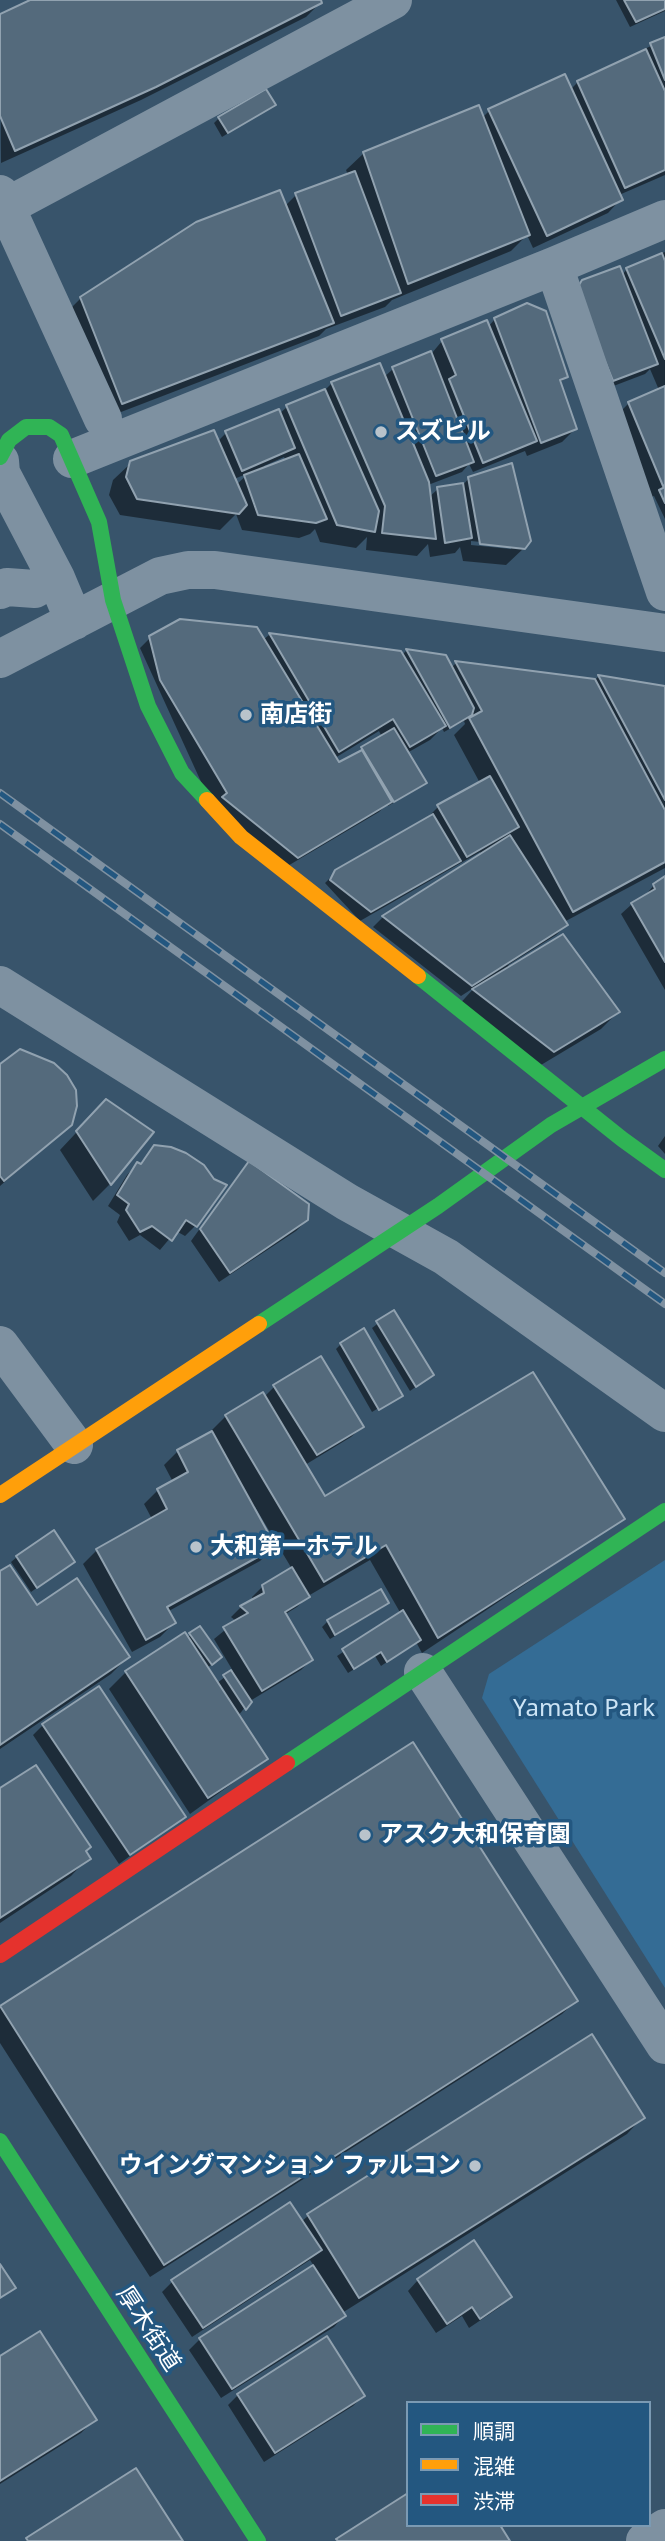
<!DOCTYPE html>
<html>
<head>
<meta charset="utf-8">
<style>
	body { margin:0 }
	#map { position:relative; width:665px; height:2541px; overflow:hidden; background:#38546b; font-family:"Noto Sans","Noto Sans JP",sans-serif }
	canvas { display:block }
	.legend { position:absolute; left:406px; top:2401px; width:245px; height:126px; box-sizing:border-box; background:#235780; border:2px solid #7b9ab3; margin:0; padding:9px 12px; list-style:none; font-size:21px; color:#fff }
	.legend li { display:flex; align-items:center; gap:14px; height:35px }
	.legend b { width:35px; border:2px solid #7b9ab3 }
</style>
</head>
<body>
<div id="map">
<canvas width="665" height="2541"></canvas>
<ul class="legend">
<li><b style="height:9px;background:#30b455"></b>順調</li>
<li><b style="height:9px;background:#ff9f0a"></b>混雑</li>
<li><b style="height:9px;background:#e5322d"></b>渋滞</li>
</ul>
</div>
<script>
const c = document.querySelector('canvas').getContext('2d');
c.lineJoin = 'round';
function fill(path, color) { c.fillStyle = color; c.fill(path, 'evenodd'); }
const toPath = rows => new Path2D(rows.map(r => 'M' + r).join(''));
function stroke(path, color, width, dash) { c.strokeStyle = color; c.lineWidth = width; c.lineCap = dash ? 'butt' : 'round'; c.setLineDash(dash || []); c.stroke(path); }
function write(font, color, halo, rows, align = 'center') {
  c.font = font + ' "Noto Sans","Noto Sans JP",sans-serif'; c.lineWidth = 7; c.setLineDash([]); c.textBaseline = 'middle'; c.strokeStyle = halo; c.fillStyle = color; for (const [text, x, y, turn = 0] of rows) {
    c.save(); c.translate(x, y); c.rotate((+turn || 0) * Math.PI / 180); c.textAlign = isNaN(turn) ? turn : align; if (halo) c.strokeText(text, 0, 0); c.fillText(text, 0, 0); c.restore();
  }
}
fill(toPath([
	[665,1560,665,1988,482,1698,489,1674]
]), '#346c95');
fill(toPath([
	[34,0,319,0,320,3,306,17,141,100,1,163,0,16],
	[616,0,665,0,665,11,630,27],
	[665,39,665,89,663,90,665,95,665,175,619,195,621,199,608,213,533,248,527,235,511,251,392,300,385,307,326,329,319,336,108,417,67,312,81,298,285,206,296,195,348,175,346,170,364,153,482,118,489,111,570,90,578,82],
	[274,105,222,137,214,123,219,118],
	[665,252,665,519,654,496,649,498,615,417,629,403,659,390,650,369,645,374,603,390,622,275,627,269],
	[495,319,566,376,559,384,575,429,562,442,527,456,525,451,473,472,469,464,462,472,428,485,429,497,438,489,463,485,469,478,524,548,506,565,463,561,460,547,455,553,430,557,428,544,417,556,366,550,367,537,356,548,320,542,315,529,310,534,299,538,242,530,236,514,220,530,120,515,109,495,113,480,131,463,217,442,226,433,279,414,287,407,323,392,331,384,379,365,384,377,393,369,432,353,442,341,488,327],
	[284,457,286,461,266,469,264,466],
	[249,473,236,485,234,479],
	[471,541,511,545,511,549,471,545],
	[269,635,400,652,402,655,406,651,445,657,451,668,456,663,594,681,598,677,665,687,665,868,564,922,566,925,556,935,508,965,510,968,618,1012,601,1029,536,1068,456,1008,475,987,461,996,373,927,383,917,481,855,480,852,360,921,325,883,336,872,428,817,438,807,480,783,454,735,465,724,464,721,444,732,442,728,430,740,407,753,424,783,419,788,388,806,387,804,379,812,286,867,213,808,140,648,151,637,263,640],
	[379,731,382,737,339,764,335,758],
	[665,878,665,990,621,914,632,904,644,897,654,885],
	[0,1067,70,1124,0,1186],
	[89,1119,151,1133,110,1184,93,1201,60,1150],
	[665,1136,665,1154,658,1146],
	[155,1147,195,1226,185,1236,176,1231,160,1250,140,1235,129,1241,117,1222,120,1215,108,1206,127,1175,137,1164,139,1165],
	[249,1163,307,1220,296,1231,219,1282,191,1241,239,1174],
	[393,1312,432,1375,410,1391,372,1328],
	[341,1344,397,1397,372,1412,336,1349],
	[275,1386,362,1427,351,1437,305,1465,324,1498,623,1519,422,1653,416,1642,381,1666,375,1656,348,1673,337,1656,401,1614,370,1560,308,1596,297,1607,284,1615,311,1660,301,1670,250,1701,238,1716,266,1759,190,1814,109,1689,126,1672,191,1635,215,1662,207,1668,217,1683,233,1671,214,1639,236,1621,231,1617,241,1607,253,1601,252,1597,263,1586,292,1569,255,1507,252,1509,274,1547,260,1561,167,1612,174,1623,160,1637,132,1652,83,1564,97,1550,152,1519,144,1504,158,1490,173,1482,164,1465,178,1451,211,1433,210,1432,226,1416,264,1397],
	[17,1557,73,1562,31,1592,11,1562],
	[0,1573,36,1607,128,1657,111,1674,0,1749],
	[380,1592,387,1603,382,1608,330,1639,322,1627,328,1621],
	[43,1725,184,1817,119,1864,33,1735],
	[413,1745,576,2001,562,2014,150,2277,0,2043,0,2008],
	[0,1790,84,1851,88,1858,71,1876,0,1923],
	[592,2036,642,2118,627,2134,342,2313,344,2316,334,2327,221,2398,189,2350,200,2339,314,2266,310,2260,192,2337,162,2292,172,2282,290,2205,301,2222,308,2216],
	[418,2280,510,2297,500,2307,469,2328,462,2316,436,2333,408,2291],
	[0,2358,94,2420,81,2433,0,2484],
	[238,2395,363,2396,353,2406,264,2462,228,2405]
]), '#0007');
const building = toPath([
	[30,0,321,0,322,3,156,87,15,151,0,116,0,14,30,0],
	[624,0,665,0,665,9,636,22,624,0],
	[665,37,665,80,650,43,665,37],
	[646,49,665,91,665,170,625,188,577,81,646,49],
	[565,74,623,200,547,236,488,109,565,74],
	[266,89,276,105,228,133,218,117,266,89],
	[479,105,530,235,408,284,363,152,479,105],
	[355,171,401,293,341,316,295,193,355,171],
	[280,190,334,323,122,404,80,297,196,222,280,190],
	[662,253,665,261,665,359,626,268,662,253],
	[620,266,658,364,613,381,576,290,582,280,620,266],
	[527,303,546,311,568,377,560,380,577,429,541,443,494,318,527,303],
	[487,320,537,441,483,463,449,379,456,375,441,339,487,320],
	[431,351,474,462,436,476,392,367,431,351],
	[380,363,429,482,436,539,382,533,385,506,331,382,380,363],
	[665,386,665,485,663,486,628,402,665,386],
	[325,389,379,511,375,532,337,525,286,405,325,389],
	[279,409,295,448,242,471,225,431,279,409],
	[214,430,247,505,239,514,137,499,126,477,130,461,214,430],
	[299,454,327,519,316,523,258,515,244,475,299,454],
	[512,463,531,541,525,549,480,544,468,477,512,463],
	[463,483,472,538,445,543,437,487,463,483],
	[665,487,665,503,659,490,665,487],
	[180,619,257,627,339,762,362,750,392,802,298,858,222,797,227,793,160,680,149,636,180,619],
	[269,633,401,651,446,726,410,747,393,719,339,752,269,633],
	[406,649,446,655,474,708,472,715,450,728,406,649],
	[455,661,595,679,665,810,665,862,573,912,469,718,482,711,455,661],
	[598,675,665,686,665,800,598,675],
	[394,728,427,783,394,802,361,747,394,728],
	[490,776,519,827,467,857,437,805,490,776],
	[433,814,461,861,371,912,330,880,335,870,433,814],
	[510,835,568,925,472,986,382,916,510,835],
	[665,876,665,962,631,903,655,889,653,884,665,876],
	[563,934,620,1012,554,1052,472,989,563,934],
	[20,1049,54,1063,67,1075,76,1090,77,1106,72,1125,4,1181,0,1176,0,1064,20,1049],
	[106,1099,154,1132,111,1185,76,1131,106,1099],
	[154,1145,171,1147,186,1153,204,1165,214,1179,227,1185,197,1227,186,1220,172,1241,152,1226,140,1232,126,1210,129,1204,117,1195,137,1162,141,1164,154,1145],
	[249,1161,309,1204,308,1220,230,1273,200,1229,249,1161],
	[394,1310,434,1375,416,1387,376,1321,394,1310],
	[364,1328,403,1396,379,1410,340,1343,364,1328],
	[321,1356,364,1427,317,1455,273,1385,321,1356],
	[533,1372,625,1519,438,1638,386,1545,324,1582,225,1415,263,1392,325,1496,533,1372],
	[212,1431,276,1547,167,1607,176,1623,146,1640,96,1549,167,1509,157,1489,188,1472,177,1450,212,1431],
	[54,1530,75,1562,37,1588,16,1556,54,1530],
	[10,1565,37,1605,77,1578,130,1657,0,1745,0,1571,10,1565],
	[292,1567,310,1597,285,1612,313,1660,262,1691,223,1627,248,1613,240,1606,264,1593,262,1585,292,1567],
	[381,1589,389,1603,335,1635,327,1620,381,1589],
	[403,1610,421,1640,387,1662,381,1652,354,1669,342,1649,403,1610],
	[200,1626,222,1657,212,1665,189,1633,200,1626],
	[185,1632,268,1759,208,1798,125,1671,185,1632],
	[231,1670,252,1702,246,1710,223,1675,231,1670],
	[99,1686,186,1817,130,1855,42,1724,99,1686],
	[413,1742,578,2001,164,2265,0,2006,413,1742],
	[36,1765,91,1847,86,1851,91,1859,0,1918,0,1788,36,1765],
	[592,2034,645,2118,359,2298,307,2214,592,2034],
	[290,2202,322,2250,203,2328,171,2280,290,2202],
	[474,2240,512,2297,480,2319,472,2307,447,2324,417,2279,474,2240],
	[0,2264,16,2288,0,2298,0,2264],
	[313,2265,346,2316,232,2389,199,2338,313,2265],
	[40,2331,97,2420,0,2481,0,2356,40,2331],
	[327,2336,365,2396,275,2453,237,2394,327,2336],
	[136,2468,183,2541,28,2541,26,2538,136,2468],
	[408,2493,408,2525,500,2525,510,2541,338,2541,336,2539,408,2493]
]);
fill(building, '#546a7c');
stroke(building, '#91a2b0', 2);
stroke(toPath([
	[0,194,103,419],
	[0,210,393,0],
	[554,266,665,592],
	[72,459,554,266,665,219],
	[0,461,1,473,56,578,74,621],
	[0,590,7,587,35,589],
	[0,659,160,576,188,570,215,570,665,633],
	[0,985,347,1202,446,1257,665,1413],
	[0,1345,74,1445],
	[423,1672,665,2045],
	[645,2541,665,2528]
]), '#7e91a1', 38);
stroke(toPath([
	[0,457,9,440,26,427,49,427,61,435,99,522,113,600,148,706,182,773,207,800],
	[418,976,622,1139,665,1170],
	[259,1324,438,1206,551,1125,665,1059],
	[287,1763,665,1511],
	[0,2141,258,2541]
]), '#30b455', 16);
stroke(toPath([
	[207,800,241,837,418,976],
	[0,1495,259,1324]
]), '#ff9f0a', 16);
stroke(toPath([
	[0,1955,287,1763]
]), '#e5322d', 16);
const rail = toPath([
	[0,793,665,1273],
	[0,824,665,1304]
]);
stroke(rail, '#7f91a1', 8);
stroke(rail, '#235780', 5, [16]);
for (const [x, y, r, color] of [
	[381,432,7,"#b9c3cb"],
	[246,715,7,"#b9c3cb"],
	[196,1547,7,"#b9c3cb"],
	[365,1835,7,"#b9c3cb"],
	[475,2166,7,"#b9c3cb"]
]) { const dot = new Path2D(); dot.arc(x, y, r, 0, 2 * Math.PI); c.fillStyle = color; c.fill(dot); stroke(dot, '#235780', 2.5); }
write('bold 24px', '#fff', '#235780', [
	["スズビル",395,432],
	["南店街",260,715],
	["大和第一ホテル",210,1547],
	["アスク大和保育園",379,1835],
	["ウイングマンション ファルコン",461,2166,"right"]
], 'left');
write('24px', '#cce4f5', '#235780', [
	["Yamato Park",584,1709]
]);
write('24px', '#fff', '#235780', [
	["厚木街道",148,2329,57]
]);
</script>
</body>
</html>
